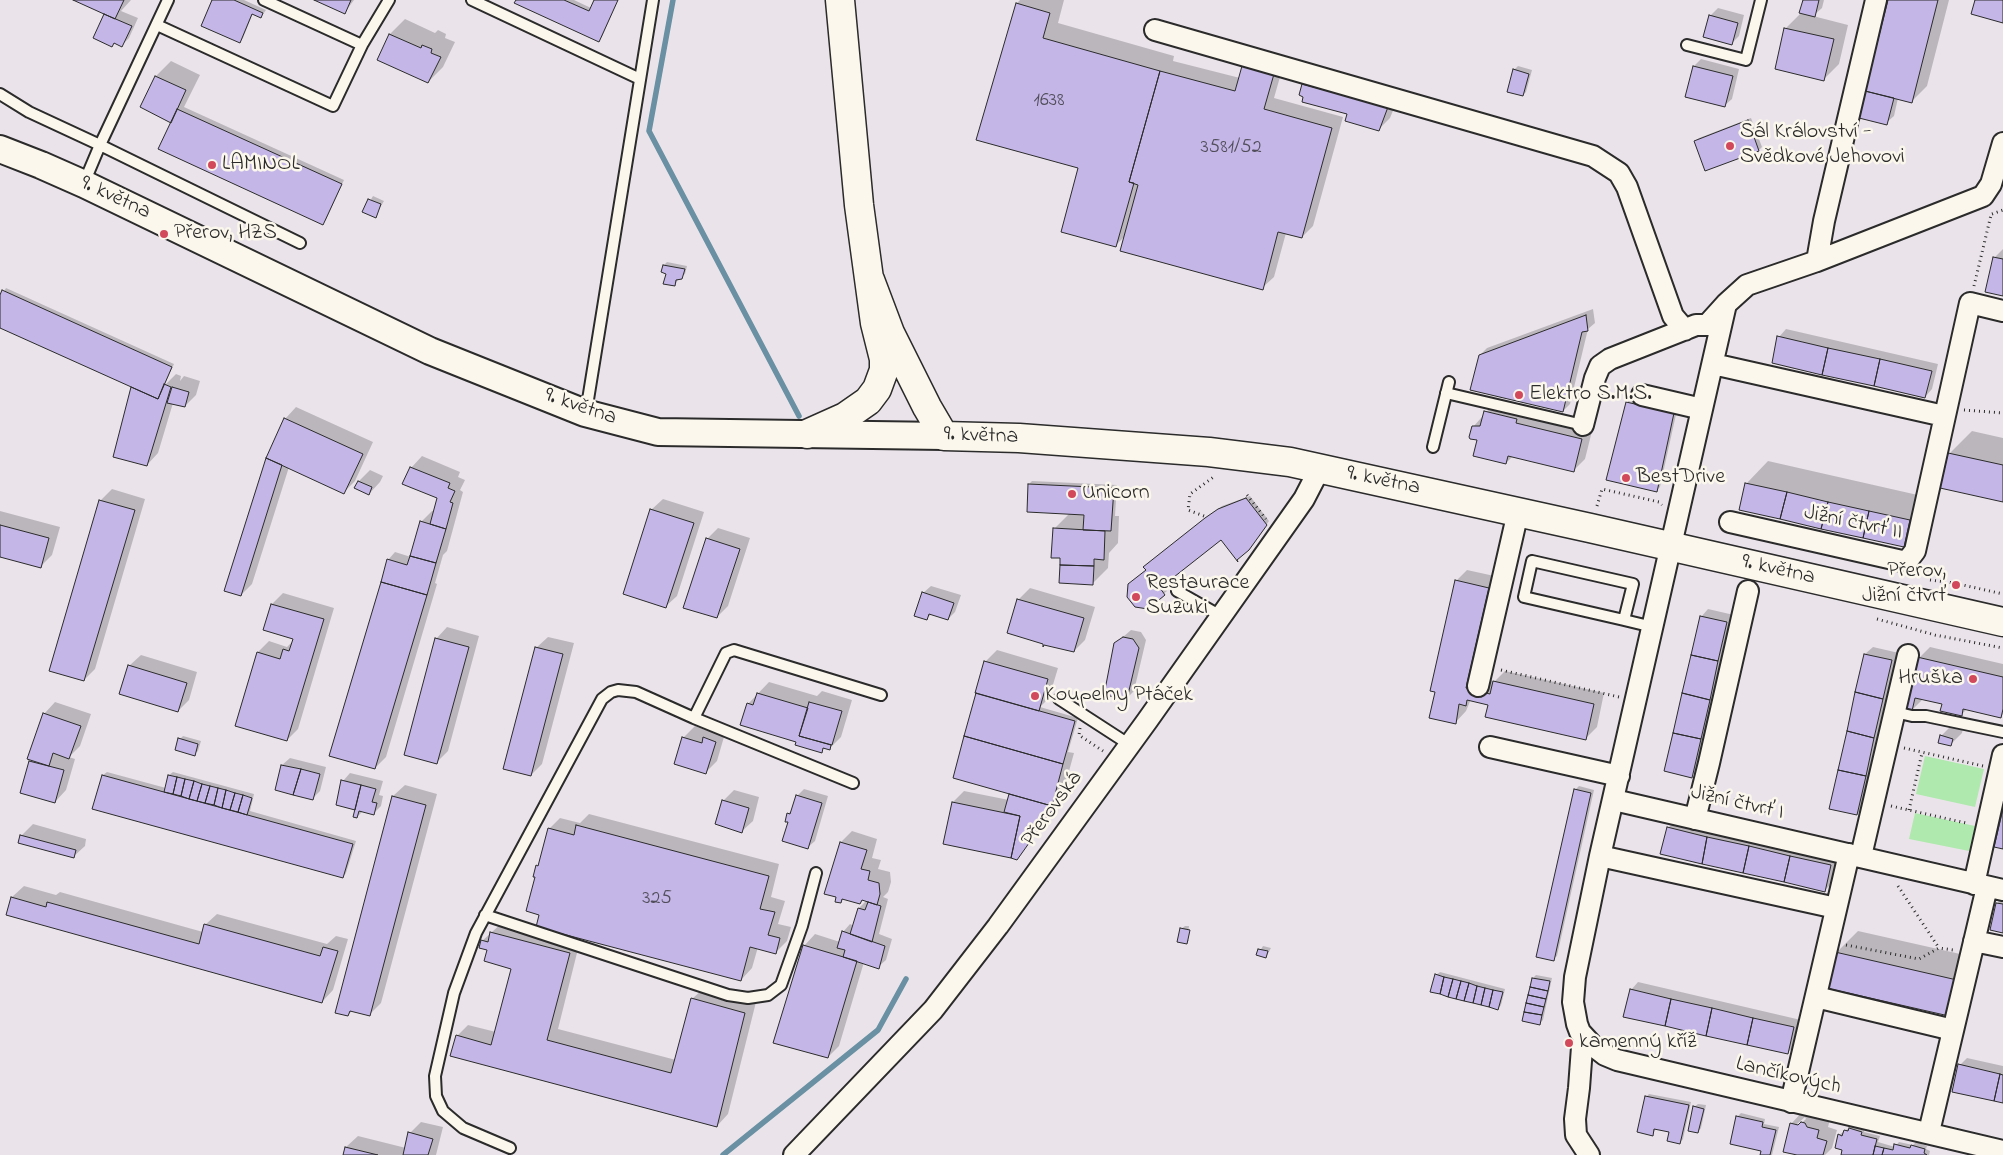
<!DOCTYPE html>
<html>
<head>
<meta charset="utf-8">
<style>
	body { margin:0 }
	canvas { display:block; background:#eae4ea }
</style>
</head>
<body>
<canvas width="2003" height="1155"></canvas>
<script>
const c = document.querySelector('canvas').getContext('2d');
c.lineJoin = 'round';
function fill(path, color) { c.fillStyle = color; c.fill(path, 'evenodd'); }
const toPath = rows => new Path2D(rows.map(r => 'M' + r).join(''));
function stroke(path, color, width, dash) { c.strokeStyle = color; c.lineWidth = width; c.lineCap = dash ? 'butt' : 'round'; c.setLineDash(dash || []); c.stroke(path); }
function write(font, color, halo, rows, align = 'center') {
  c.font = font + ' "Indie Flower",sans-serif'; c.lineWidth = 5; c.setLineDash([]); c.textBaseline = 'middle'; c.strokeStyle = halo; c.fillStyle = color; for (const [text, x, y, turn = 0] of rows) {
    c.save(); c.translate(x, y); c.rotate((+turn || 0) * Math.PI / 180); c.textAlign = isNaN(turn) ? turn : align; if (halo) c.strokeText(text, 0, 0); c.fillText(text, 0, 0); c.restore();
  }
}
fill(toPath([
	[1925,756,1984,769,1975,807,1916,794],
	[1915,813,1975,826,1969,851,1909,839]
]), '#afe9ae');
fill(toPath([
	[76,0,131,0,121,11,138,18,129,38,122,45,105,14],
	[213,0,244,0,266,10,261,17,253,13,243,38,240,42],
	[317,0,354,0,345,12],
	[517,0,574,0,591,8,595,0,618,0,602,37,598,40],
	[1020,0,1064,0,1058,23,1174,56,1173,61,1240,78,1244,67,1255,55,1284,63,1274,98,1343,117,1313,226,1302,237,1286,233,1274,277,1262,288,1126,235,1116,245,1079,167,1017,3],
	[1804,0,1824,0,1822,8,1813,16,1848,25,1839,64,1824,79,1786,28,1801,13],
	[1889,0,1949,0,1927,86,1912,101,1898,98,1894,116,1886,123],
	[1718,8,1744,15,1739,36,1732,43,1710,16],
	[405,19,435,33,438,30,446,34,445,38,455,42,443,67,428,82,390,34],
	[1701,59,1739,69,1732,99,1724,106,1694,66],
	[171,61,200,75,184,107,344,180,326,220,323,223,174,117,141,106,156,76],
	[1518,66,1532,70,1526,92,1523,95,1514,70],
	[1314,73,1399,96,1390,118,1379,129,1349,113,1303,84],
	[1751,118,1762,147,1759,150,1695,141,1699,138],
	[373,196,384,201,375,216,364,211],
	[2003,249,2003,295,1994,258],
	[667,262,687,266,685,274,679,278,675,285,664,265],
	[6,288,174,364,164,386,176,374,181,376,180,381,184,376,200,381,196,395,185,406,173,403,158,453,147,465,115,456,132,386,0,326,0,298],
	[1593,309,1595,323,1588,329,1570,404,1563,411,1480,355,1487,348],
	[1786,329,1938,364,1932,389,1925,397,1779,337],
	[1630,399,1677,410,1660,487,1657,490,1627,402],
	[1497,400,1527,412,1593,427,1585,459,1574,470,1513,456,1506,463,1479,440,1473,427],
	[296,407,373,442,355,481,344,492,289,467,252,584,241,595,285,419],
	[1972,431,2003,438,2003,501,1950,453],
	[422,456,460,472,458,477,465,480,460,490,463,492,447,551,443,555,435,583,437,584,386,757,375,768,388,560,395,552,411,557,421,522,432,511,434,511,438,497,411,468],
	[1768,461,1931,498,1926,524,1903,546,1746,484],
	[370,470,383,476,380,482,369,494,356,488,359,481],
	[1032,481,1117,485,1115,516,1119,516,1118,543,1109,553,1108,568,1093,583,1062,557,1054,529,1070,513,1029,484],
	[112,489,145,499,95,669,84,680,100,501],
	[1250,496,1269,521,1252,545,1221,538,1163,585,1167,591,1147,607,1148,564,1222,506],
	[663,499,704,512,677,596,665,607,651,510],
	[0,511,60,527,52,555,41,566,0,555],
	[718,528,750,538,728,606,717,617,707,539],
	[1467,570,1499,577,1477,677,1495,681,1505,671,1604,693,1597,727,1585,739,1489,704,1471,699,1466,711,1455,723,1456,581],
	[931,586,961,595,955,612,948,619,932,614,927,618,923,593],
	[1030,588,1095,607,1085,640,1074,651,1018,600],
	[283,593,334,608,298,729,287,740,258,652,269,641,287,647,294,640,294,638,264,630,272,604],
	[1708,609,1734,615,1699,769,1691,776,1701,617],
	[447,627,479,636,448,751,437,762,436,639],
	[1131,630,1141,632,1146,640,1134,691,1127,698,1115,644],
	[548,637,574,643,542,764,531,775,536,648],
	[1873,647,1899,653,1864,807,1857,814,1865,654],
	[1930,647,2003,664,2003,714,2001,717,1967,709,1961,715,1943,703,1923,699,1912,710,1919,658],
	[997,650,1058,668,1049,698,1040,707,1078,718,1068,752,1074,753,1063,793,1055,801,1058,802,1020,855,944,843,953,802,964,791,1009,800,1012,793,985,662],
	[141,655,197,672,189,700,178,711,129,666],
	[769,682,817,696,822,691,852,700,841,737,829,749,825,747,821,751,798,741,748,704],
	[55,702,91,714,80,746,69,757,75,759,66,790,55,802,22,792,44,714],
	[1952,725,1963,728,1962,733,1951,744,1941,736],
	[695,726,711,732,716,727,726,730,717,761,706,772,683,738],
	[183,736,201,741,198,751,194,754,180,739],
	[290,758,326,767,320,791,313,798,277,789,282,765],
	[107,772,166,788,169,775,173,772,254,794,250,811,356,841,346,873,343,877,94,808,103,775],
	[350,773,383,781,379,795,383,796,381,806,373,814,363,811,357,817,356,809,343,781],
	[405,785,437,794,381,1003,370,1014,353,1010,348,1015,393,796],
	[1579,786,1594,790,1557,956,1553,959,1575,790],
	[804,789,828,796,815,841,807,848,789,822,788,814,793,809,797,796],
	[734,790,759,797,753,821,741,832,723,801],
	[589,814,779,864,771,897,785,901,778,924,791,927,787,941,776,952,758,947,752,968,741,980,541,914,537,876,537,866,540,863,549,829,560,818,580,823],
	[1675,821,1837,858,1832,883,1825,890,1668,828],
	[33,824,86,839,85,846,73,857,21,836],
	[852,831,877,839,872,858,881,860,878,869,890,872,891,882,888,892,883,897,888,899,879,934,892,939,886,960,878,967,864,962,839,1046,828,1057,804,946,815,934,840,942,843,932,850,924,854,926,859,908,867,900,864,899,860,903,844,898,841,902,838,896,826,893,841,842],
	[24,886,56,895,60,892,203,932,205,925,217,914,327,944,336,936,348,939,333,990,322,1002,12,897],
	[2003,897,2003,931,1997,903],
	[503,922,580,941,558,1029,676,1060,692,999,704,988,756,1002,728,1114,717,1126,457,1036,468,1025,496,1032,513,968,482,941],
	[1185,926,1189,926,1187,940,1189,940,1187,943,1181,929],
	[1858,931,1978,958,1971,992,1836,953],
	[1263,946,1271,948,1266,957,1258,954],
	[1440,972,1505,989,1501,1005,1498,1009,1436,975],
	[1536,975,1552,978,1543,1020,1540,1023,1533,978],
	[1638,982,1801,1020,1795,1046,1787,1053,1631,990],
	[1967,1058,2003,1066,2003,1102,1960,1065],
	[1649,1094,1691,1102,1683,1139,1680,1143,1670,1132,1656,1129,1652,1135,1646,1097],
	[1698,1104,1706,1105,1701,1128,1698,1132,1694,1107],
	[1802,1112,1830,1119,1828,1127,1837,1130,1832,1148,1825,1155,1802,1155,1791,1124],
	[1805,1117,1806,1119,1797,1127,1797,1124],
	[1741,1113,1765,1119,1764,1124,1779,1127,1772,1155,1761,1155,1762,1150,1737,1117],
	[421,1122,443,1127,436,1155,344,1155,346,1147,358,1136,406,1148,410,1133],
	[1853,1125,1865,1128,1864,1132,1880,1136,1878,1142,1895,1147,1899,1142,1913,1145,1916,1142,1927,1146,1926,1149,1930,1151,1929,1155,1842,1155,1844,1149,1839,1135]
]), '#0003');
stroke(toPath([
	[673,0,649,131,799,416],
	[723,1155,878,1030,906,979]
]), '#6990a3', 5.5);
const building = toPath([
	[73,0,124,0,115,19,73,0],
	[212,0,234,0,263,13,261,18,252,14,240,43,201,26,212,0],
	[314,0,351,0,345,14,314,0],
	[516,0,564,0,589,11,594,0,618,0,599,42,514,3,516,0],
	[1803,0,1819,0,1815,17,1799,13,1803,0],
	[1888,0,1938,0,1912,103,1865,91,1888,0],
	[1975,0,2003,0,2003,23,1971,14,1975,0],
	[1016,3,1050,13,1043,38,1160,71,1129,182,1134,183,1116,247,1061,232,1078,168,976,140,1016,3],
	[104,14,132,26,122,47,114,43,112,47,93,38,104,14],
	[1709,15,1738,23,1732,45,1703,37,1709,15],
	[1784,28,1834,39,1824,81,1775,69,1784,28],
	[389,34,421,48,422,45,432,49,431,53,441,57,428,83,377,60,389,34],
	[1242,66,1274,74,1264,109,1332,128,1302,238,1278,232,1263,290,1120,251,1138,185,1129,182,1160,71,1235,91,1242,66],
	[1693,66,1733,76,1725,107,1685,97,1693,66],
	[1513,69,1529,74,1523,96,1507,92,1513,69],
	[155,76,186,90,171,123,140,107,155,76],
	[1302,84,1388,107,1379,131,1345,121,1347,114,1302,102,1303,97,1299,95,1302,84],
	[1865,91,1894,98,1887,125,1859,118,1865,91],
	[177,109,342,184,323,225,158,149,177,109],
	[1748,120,1759,151,1705,171,1694,141,1748,120],
	[368,199,381,204,376,218,362,212,368,199],
	[1993,257,2003,259,2003,296,1985,292,1993,257],
	[663,265,685,269,682,279,676,280,675,286,663,284,666,274,661,272,663,265],
	[2,290,172,367,158,399,0,328,0,295,2,290],
	[1586,315,1588,331,1582,332,1563,412,1470,390,1479,355,1586,315],
	[1777,336,1828,348,1822,375,1772,363,1777,336],
	[1828,348,1880,359,1874,386,1822,375,1828,348],
	[1880,359,1932,371,1925,398,1874,386,1880,359],
	[164,384,171,387,147,466,113,457,131,387,158,399,164,384],
	[172,387,189,392,185,407,167,403,172,387],
	[1626,402,1674,413,1657,492,1606,480,1626,402],
	[1484,411,1517,419,1516,423,1582,439,1574,472,1508,456,1506,464,1473,456,1477,440,1470,439,1469,437,1472,426,1480,426,1484,411],
	[284,418,363,454,344,494,266,458,284,418],
	[1948,453,2003,465,2003,502,1940,488,1948,453],
	[266,458,282,465,241,596,224,591,266,458],
	[410,467,450,483,448,488,455,491,450,502,453,503,446,529,430,524,437,498,402,484,410,467],
	[358,481,372,487,369,495,354,488,358,481],
	[1745,483,1787,492,1780,519,1739,510,1745,483],
	[1028,484,1114,488,1111,531,1083,530,1084,515,1027,512,1028,484],
	[1787,492,1828,502,1821,529,1780,519,1787,492],
	[1246,498,1267,525,1249,550,1237,560,1238,562,1221,540,1160,588,1165,595,1148,609,1135,607,1127,597,1128,584,1146,570,1143,567,1205,518,1218,509,1246,498],
	[99,500,135,510,84,681,49,671,99,500],
	[1828,502,1869,511,1863,538,1821,529,1828,502],
	[650,509,694,523,666,608,623,594,650,509],
	[1869,511,1910,520,1904,547,1863,538,1869,511],
	[420,521,446,529,436,563,410,556,420,521],
	[0,525,49,538,41,568,0,557,0,525],
	[1053,528,1105,531,1104,560,1094,559,1094,566,1060,565,1060,558,1051,558,1053,528],
	[706,538,740,549,717,618,683,608,706,538],
	[410,556,436,563,427,595,381,582,387,559,407,565,410,556],
	[1060,565,1094,566,1093,585,1059,583,1060,565],
	[1455,580,1489,588,1466,688,1490,694,1493,681,1594,704,1586,740,1485,717,1488,705,1467,700,1466,706,1459,704,1456,724,1429,718,1435,692,1430,691,1455,580],
	[381,582,427,595,375,769,329,756,381,582],
	[922,592,954,603,948,620,929,614,927,620,914,616,922,592],
	[1017,599,1084,618,1074,652,1044,645,1043,647,1043,644,1007,633,1017,599],
	[271,604,324,619,287,741,235,726,257,652,280,659,283,649,289,651,293,639,263,630,271,604],
	[1700,616,1727,622,1718,661,1691,655,1700,616],
	[1123,637,1133,639,1139,648,1127,699,1104,695,1114,643,1123,637],
	[435,638,469,647,437,764,404,755,435,638],
	[535,647,563,654,531,776,503,769,535,647],
	[1864,654,1892,660,1883,699,1855,692,1864,654],
	[1691,655,1718,661,1710,700,1682,693,1691,655],
	[1917,657,2003,677,2003,709,2001,718,1963,709,1962,716,1940,711,1942,704,1915,698,1912,711,1905,710,1917,657],
	[984,661,1048,679,1039,711,975,693,984,661],
	[128,665,187,683,178,712,119,694,128,665],
	[1855,692,1883,699,1874,738,1847,731,1855,692],
	[757,693,808,708,799,736,831,745,830,750,823,748,822,753,795,745,796,742,740,725,747,703,753,705,757,693],
	[976,693,1075,721,1063,764,964,736,976,693],
	[1682,693,1710,700,1701,739,1673,733,1682,693],
	[809,702,842,711,832,745,799,736,809,702],
	[43,713,81,726,69,759,53,753,49,766,27,759,43,713],
	[1847,731,1874,738,1866,776,1838,770,1847,731],
	[1673,733,1701,739,1692,778,1664,771,1673,733],
	[1940,735,1953,739,1951,746,1938,743,1940,735],
	[964,736,1063,764,1052,806,953,778,964,736],
	[682,737,702,743,703,737,716,742,706,774,674,764,682,737],
	[178,738,198,744,195,756,175,750,178,738],
	[29,761,64,770,55,803,20,793,29,761],
	[281,765,301,769,293,795,275,790,281,765],
	[301,769,320,774,313,800,293,795,301,769],
	[1838,770,1866,776,1857,815,1829,809,1838,770],
	[102,775,353,844,343,878,92,809,102,775],
	[168,775,177,777,173,794,164,792,168,775],
	[177,777,185,779,181,796,173,794,177,777],
	[185,779,194,781,189,799,181,796,185,779],
	[341,780,361,785,355,810,336,805,341,780],
	[194,781,202,784,197,801,189,799,194,781],
	[202,784,210,786,205,803,197,801,202,784],
	[361,785,376,789,372,802,377,803,374,815,359,811,357,818,353,817,361,785],
	[210,786,218,788,214,805,205,803,210,786],
	[218,788,226,790,222,808,214,805,218,788],
	[1574,789,1591,793,1554,961,1536,957,1574,789],
	[226,790,235,793,230,810,222,808,226,790],
	[235,793,243,795,238,812,230,810,235,793],
	[1009,794,1052,806,1053,804,1056,805,1017,860,1011,858,1020,816,1004,812,1009,794],
	[243,795,252,798,247,815,238,812,243,795],
	[796,795,822,803,808,849,782,841,788,822,785,822,787,813,790,814,796,795],
	[392,796,426,805,370,1016,350,1011,348,1016,335,1013,392,796],
	[722,800,749,808,742,833,715,824,722,800],
	[952,802,1020,816,1011,858,943,844,952,802],
	[2003,809,2003,849,1994,847,2003,809],
	[576,825,769,876,760,909,775,912,768,935,780,938,776,954,750,947,741,981,536,927,539,915,526,911,535,877,533,877,536,865,538,866,548,828,574,835,576,825],
	[1667,827,1707,837,1702,864,1660,854,1667,827],
	[20,835,76,850,74,858,18,843,20,835],
	[1707,837,1749,846,1743,873,1702,864,1707,837],
	[840,842,867,850,861,869,870,871,868,880,879,883,880,894,877,905,862,900,860,904,842,899,841,903,835,902,836,897,824,894,840,842],
	[1749,846,1790,856,1784,882,1743,873,1749,846],
	[1790,856,1831,865,1825,892,1784,882,1790,856],
	[11,897,46,907,47,902,199,944,204,924,320,956,323,947,338,951,322,1003,6,915,11,897],
	[868,902,881,906,872,942,850,934,858,908,865,910,868,902],
	[1996,903,2003,904,2003,933,1990,930,1996,903],
	[1180,928,1190,930,1187,944,1177,942,1180,928],
	[842,931,885,946,879,969,843,957,845,950,837,948,842,931],
	[490,932,570,953,547,1040,671,1073,691,998,745,1013,717,1127,450,1056,456,1035,491,1045,511,969,484,961,487,950,479,948,481,940,488,942,490,932],
	[803,945,857,961,828,1058,773,1043,803,945],
	[1258,949,1268,951,1266,958,1256,955,1258,949],
	[1835,952,1957,980,1949,1016,1826,988,1835,952],
	[1435,974,1444,977,1440,994,1430,992,1435,974],
	[1444,977,1453,979,1448,997,1440,994,1444,977],
	[1532,978,1550,981,1548,991,1530,987,1532,978],
	[1453,979,1461,981,1456,999,1448,997,1453,979],
	[1461,981,1469,983,1464,1001,1456,999,1461,981],
	[1469,983,1477,986,1473,1003,1464,1001,1469,983],
	[1477,986,1485,988,1481,1005,1473,1003,1477,986],
	[1530,987,1548,991,1546,999,1528,995,1530,987],
	[1485,988,1493,990,1489,1007,1481,1005,1485,988],
	[1630,989,1671,999,1665,1026,1623,1017,1630,989],
	[1493,990,1503,992,1498,1010,1489,1007,1493,990],
	[1528,995,1546,999,1544,1007,1526,1003,1528,995],
	[1671,999,1712,1008,1706,1036,1665,1026,1671,999],
	[1526,1003,1544,1007,1542,1015,1524,1012,1526,1003],
	[1712,1008,1753,1018,1747,1045,1706,1036,1712,1008],
	[1524,1012,1542,1015,1540,1025,1522,1021,1524,1012],
	[1753,1018,1794,1027,1788,1054,1747,1045,1753,1018],
	[1958,1064,2000,1074,1994,1101,1952,1092,1958,1064],
	[2000,1074,2003,1075,2003,1103,1994,1101,2000,1074],
	[1645,1096,1689,1105,1680,1144,1667,1141,1669,1132,1654,1129,1653,1136,1637,1132,1645,1096],
	[1693,1106,1704,1109,1698,1133,1688,1131,1693,1106],
	[1736,1116,1763,1122,1762,1127,1776,1130,1770,1155,1760,1155,1761,1151,1730,1144,1736,1116],
	[1801,1122,1805,1123,1807,1127,1819,1130,1817,1138,1827,1141,1823,1155,1797,1155,1783,1152,1790,1123,1798,1125,1801,1122],
	[1849,1128,1862,1132,1861,1135,1877,1139,1873,1155,1841,1155,1842,1150,1835,1148,1838,1134,1842,1136,1844,1130,1848,1131,1849,1128],
	[408,1132,433,1139,428,1155,403,1155,408,1132],
	[1894,1144,1910,1148,1911,1145,1925,1149,1924,1153,1927,1155,1882,1155,1884,1148,1893,1150,1894,1144],
	[1875,1146,1884,1148,1882,1155,1873,1155,1875,1146],
	[345,1147,378,1155,343,1155,345,1147]
]);
fill(building, '#c4b6e7');
stroke(building, '#2b2b2b', 1);
const service = toPath([
	[472,0,640,79],
	[157,25,333,106,362,45,264,0],
	[362,45,389,0],
	[1687,45,1746,60,1761,0],
	[0,94,29,112,100,145,300,243],
	[84,183,100,145,168,0],
	[1446,393,1583,425],
	[586,412,653,0],
	[1433,447,1449,382],
	[1532,561,1633,584,1624,620,1524,597,1532,561],
	[1177,591,1221,616],
	[1624,620,1653,627],
	[1059,699,1130,745],
	[1895,712,1912,716,1926,716,2003,732],
	[694,718,726,653,734,650,881,695],
	[485,915,728,995,748,998,768,995,781,985,802,926,816,873],
	[510,1148,463,1128,443,1111,436,1096,435,1076,454,993,476,933,602,699,611,692,618,690,636,692,694,718,853,783]
]);
const minor = toPath([
	[1155,30,1593,156,1619,173,1627,187,1673,316,1685,330],
	[1817,261,1983,196,1991,184,2003,143],
	[1726,304,1600,856,1575,977,1573,1002,1577,1024,1580,1032,1592,1045,1605,1055,1617,1060,2003,1151],
	[1713,364,1944,416],
	[1642,395,1702,409],
	[1583,425,1595,378,1600,366,1610,359,1696,325,1707,325,1726,304,1747,285,1817,261,1824,221,1876,0],
	[1730,522,1902,561,1908,560,1915,551,1970,303,2003,311],
	[1478,686,1518,512],
	[1490,747,1619,776],
	[1614,800,2003,890],
	[1695,819,1709,763,1748,591],
	[1600,856,1836,908],
	[1861,856,1908,655],
	[1974,884,2003,755],
	[1974,941,2003,947],
	[1816,997,1953,1030],
	[1585,1039,1582,1047,1579,1088,1575,1119,1576,1135,1589,1155],
	[1791,1102,1849,854],
	[1929,1132,1987,887],
	[794,1155,933,1010,998,926,1147,721,1304,499,1320,468]
]);
const tertiary = toPath([
	[0,149,41,165,84,184,430,351,585,413,658,432,944,436]
]);
const secondary = toPath([
	[870,280,890,333,927,407,944,436,1019,438,1209,452,1290,462,1590,528,2003,622],
	[807,434,845,417,868,401,877,389,884,370,884,359,875,323,859,205,840,0]
]);
stroke(service, '#2b2b2b', 14);
stroke(minor, '#2b2b2b', 24);
stroke(tertiary, '#2b2b2b', 30);
stroke(secondary, '#2b2b2b', 31);
stroke(toPath([
	[1992,214,2003,210],
	[1974,286,1991,215],
	[1964,410,2003,413],
	[1247,495,1266,519],
	[1597,506,1602,489,1659,502,1662,505],
	[1204,516,1188,510,1190,494,1215,476],
	[1930,580,1954,583,2003,594],
	[1877,619,1935,635,2003,648],
	[1501,670,1619,697],
	[1080,728,1079,735,1103,751],
	[1904,748,1983,766],
	[1719,797,1759,804,1766,815],
	[1891,806,1966,823],
	[1909,810,1922,753],
	[1898,886,1939,948],
	[1846,945,1919,959,1939,948,1953,950]
]), '#2b2b2b', 3, [1, 4]);
stroke(service, '#fbf7ec', 10);
stroke(minor, '#fbf7ec', 20);
stroke(tertiary, '#fbf7ec', 26);
stroke(secondary, '#fbf7ec', 28);
for (const [x, y, r, color] of [
	[1730,146,5,"#d1495b"],
	[212,165,5,"#d1495b"],
	[164,234,5,"#d1495b"],
	[1519,395,5,"#d1495b"],
	[1626,478,5,"#d1495b"],
	[1072,494,5,"#d1495b"],
	[1956,585,5,"#d1495b"],
	[1136,597,5,"#d1495b"],
	[1973,679,5,"#d1495b"],
	[1035,696,5,"#d1495b"],
	[1569,1043,5,"#d1495b"]
]) { const dot = new Path2D(); dot.arc(x, y, r, 0, 2 * Math.PI); c.fillStyle = color; c.fill(dot); stroke(dot, '#fbf7ec', 2); }
write('20px', '#514e5a', null, [
	["1638",1049,102],
	["3581/52",1231,149],
	["325",657,900]
]);
write('22px', '#2b2b2b', '#fbf7ec', [
	["Sál Království -",1740,133],
	["Svědkové Jehovovi",1740,158],
	["LAMINOL",222,165],
	["Přerov, HZS",174,234],
	["Elektro S.M.S.",1529,395],
	["BestDrive",1636,478],
	["Unicorn",1082,494],
	["Přerov,",1946,572,"right"],
	["Jižní čtvrť",1946,597,"right"],
	["Restaurace",1146,584],
	["Suzuki",1146,609],
	["Hruška",1963,679,"right"],
	["Koupelny Ptáček",1045,696],
	["kamenný kříž",1579,1043]
], 'left');
write('22px', '#2b2b2b', '#fbf7ec', [
	["9. května",115,199,25],
	["9. května",580,408,19],
	["9. května",981,437,2],
	["9. května",1383,482,12],
	["Jižní čtvrť II",1853,524,12],
	["9. května",1778,571,13],
	["Jižní čtvrť I",1737,804,13],
	["Přerovská",1053,810,-54],
	["Lančíkových",1788,1077,13]
]);
</script>
</body>
</html>
